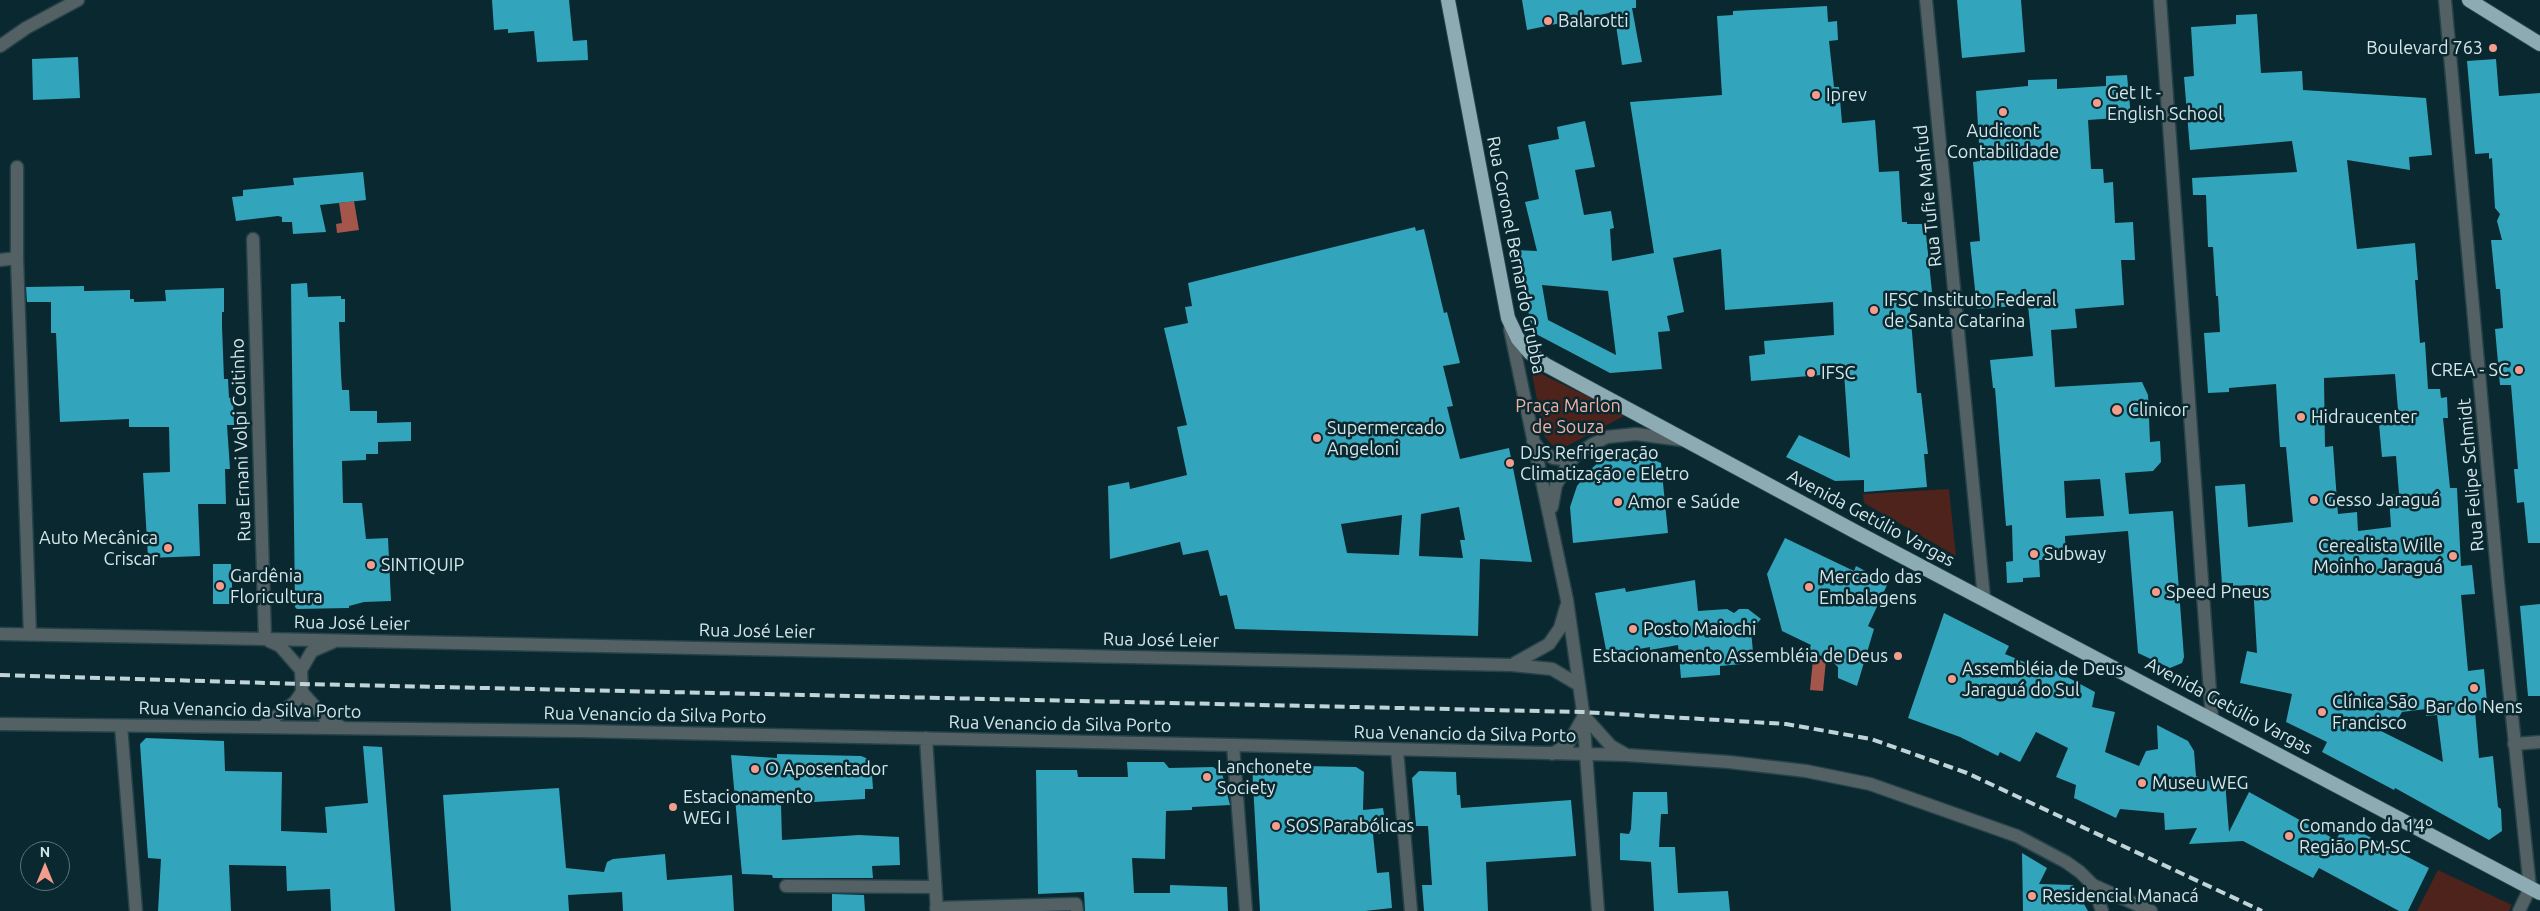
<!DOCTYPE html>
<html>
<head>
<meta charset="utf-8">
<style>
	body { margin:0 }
	#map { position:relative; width:2540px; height:911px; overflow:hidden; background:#09282f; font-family:Ubuntu,sans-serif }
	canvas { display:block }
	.north { position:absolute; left:20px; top:841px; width:50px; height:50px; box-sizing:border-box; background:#09282f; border:1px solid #5b747a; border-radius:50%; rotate:0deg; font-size:14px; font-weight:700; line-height:20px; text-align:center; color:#d6e7eb }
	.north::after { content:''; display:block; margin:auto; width:18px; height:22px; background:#f49d8d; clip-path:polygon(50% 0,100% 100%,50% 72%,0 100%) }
</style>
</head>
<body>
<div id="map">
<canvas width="2540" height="911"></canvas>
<div class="north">N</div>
</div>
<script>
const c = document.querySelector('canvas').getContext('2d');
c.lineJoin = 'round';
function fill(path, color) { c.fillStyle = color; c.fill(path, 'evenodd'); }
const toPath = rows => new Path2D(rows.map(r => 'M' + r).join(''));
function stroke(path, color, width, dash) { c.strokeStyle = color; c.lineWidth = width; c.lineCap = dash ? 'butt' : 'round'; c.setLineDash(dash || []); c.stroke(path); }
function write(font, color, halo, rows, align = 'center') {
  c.font = font + ' Ubuntu,sans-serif'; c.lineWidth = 5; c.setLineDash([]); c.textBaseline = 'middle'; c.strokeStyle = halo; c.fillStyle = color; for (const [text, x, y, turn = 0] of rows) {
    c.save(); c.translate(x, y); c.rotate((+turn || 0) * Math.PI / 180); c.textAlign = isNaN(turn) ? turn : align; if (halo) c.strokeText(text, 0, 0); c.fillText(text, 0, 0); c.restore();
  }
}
fill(toPath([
	[1531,369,1626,415,1567,446,1559,448,1552,445,1544,436],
	[1949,489,1956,556,1864,503,1863,494],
	[2438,870,2512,905,2509,911,2417,911]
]), '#4d231c');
fill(toPath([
	[354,201,359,230,337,233,336,224,342,223,339,203],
	[1813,659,1826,660,1823,691,1810,690]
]), '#a35649');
fill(toPath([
	[492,0,569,0,573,41,587,40,588,60,537,62,534,31,508,33,508,29,494,30],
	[1522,0,1636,0,1636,8,1632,8,1642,62,1622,65,1614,12,1527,30],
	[1957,0,2021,0,2025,52,1962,58],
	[1827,6,1828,22,1837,21,1838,40,1829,41,1834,87,1839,87,1842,123,1875,120,1879,172,1899,171,1902,222,1907,222,1907,224,1925,224,1932,292,1911,293,1912,308,1910,308,1917,393,1921,393,1928,454,1924,454,1927,487,1864,492,1864,480,1835,481,1786,457,1799,435,1850,458,1844,373,1751,381,1749,356,1765,354,1764,341,1834,335,1833,302,1725,310,1721,249,1673,258,1684,312,1667,316,1670,331,1658,332,1662,369,1610,373,1536,334,1531,324,1515,250,1537,251,1525,202,1539,199,1528,145,1559,139,1557,127,1585,121,1595,167,1575,170,1584,215,1611,211,1614,228,1610,229,1612,261,1654,253,1630,102,1722,95,1717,16,1733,15,1733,11],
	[1542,285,1608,291,1616,355,1548,320],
	[2257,14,2261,73,2302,71,2303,90,2426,98,2432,155,2409,157,2410,170,2347,160,2357,249,2415,243,2418,280,2415,280,2420,343,2425,342,2428,389,2440,389,2441,398,2447,397,2448,418,2443,418,2450,488,2457,488,2461,566,2472,565,2475,594,2461,595,2468,671,2484,669,2487,702,2484,703,2484,710,2475,711,2479,758,2493,756,2498,807,2501,809,2502,831,2489,840,2395,788,2394,790,2322,752,2327,742,2286,722,2292,694,2240,683,2247,651,2257,653,2253,585,2233,586,2233,583,2222,584,2215,486,2245,484,2248,527,2293,522,2286,447,2280,447,2276,384,2229,388,2229,392,2208,393,2204,333,2220,332,2218,296,2216,296,2213,247,2208,247,2206,195,2193,195,2192,178,2297,172,2292,141,2190,150,2184,77,2194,76,2191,27,2236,24,2236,15],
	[2395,374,2399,422,2379,424,2382,457,2396,456,2399,494,2389,495,2391,527,2358,531,2357,512,2338,514,2333,446,2325,447,2324,378],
	[2426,709,2426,716,2437,715,2443,762,2365,723,2398,719,2402,712],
	[78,57,80,98,33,100,32,59],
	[2496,59,2499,96,2540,93,2540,543,2528,543,2524,502,2517,503,2514,469,2518,469,2511,385,2500,385,2495,329,2503,328,2500,289,2496,289,2491,240,2502,240,2497,221,2500,214,2495,208,2492,158,2489,159,2489,153,2475,154,2467,61],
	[2127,75,2131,117,2088,120,2091,169,2103,169,2104,183,2113,182,2115,223,2133,222,2135,260,2121,260,2124,305,2075,309,2077,328,2051,330,2055,387,2142,382,2148,395,2150,442,2160,441,2161,462,2153,471,2125,473,2129,514,2173,511,2184,657,2182,663,2170,668,2138,653,2128,531,2065,536,2066,560,2039,560,2040,577,2023,578,2023,582,2007,583,2006,562,2013,561,2012,525,2006,526,1995,388,1993,388,1990,360,2033,356,2028,305,1977,309,1970,242,1980,241,1973,162,1980,161,1976,91,2028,86,2028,80,2057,79,2057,89,2106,86,2106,76],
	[2100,479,2104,516,2066,518,2064,481],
	[363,172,366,200,320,205,326,232,293,234,292,222,282,222,282,217,278,216,236,221,232,197,243,196,243,190,294,185,293,178],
	[1415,227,1416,231,1424,229,1444,313,1447,312,1460,363,1443,366,1453,406,1447,407,1460,459,1509,448,1532,562,1480,559,1478,636,1235,629,1227,595,1220,596,1208,550,1183,555,1180,542,1110,559,1108,486,1129,482,1130,489,1187,475,1177,427,1187,425,1164,328,1188,323,1185,307,1192,306,1188,283],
	[1459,507,1465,540,1460,540,1463,558,1419,556,1421,514],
	[1402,515,1399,555,1347,553,1341,524],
	[307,283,308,297,341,296,341,299,345,299,345,322,339,322,341,374,342,390,349,390,350,411,377,411,377,423,411,422,411,441,378,442,378,454,366,454,366,460,342,461,343,503,362,503,366,539,388,538,391,601,364,602,349,606,349,608,297,609,295,607,291,284],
	[84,286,84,291,130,290,130,299,134,299,134,302,166,301,165,290,224,288,224,312,222,312,222,326,224,379,228,379,229,398,233,397,234,425,227,425,230,469,225,469,226,504,198,504,200,556,148,558,143,473,170,472,169,427,129,427,129,419,60,422,56,333,51,333,51,302,27,302,26,287],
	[1629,455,1649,458,1661,463,1668,533,1573,543,1570,507,1577,486,1591,469,1599,462,1609,458],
	[1785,538,1854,571,1856,566,1888,583,1868,626,1874,629,1857,686,1838,678,1838,667,1833,662,1809,650,1811,645,1782,631,1767,574],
	[213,564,231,564,233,604,213,604],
	[1695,580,1698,611,1727,609,1734,613,1739,609,1748,609,1761,619,1751,630,1754,663,1720,666,1720,675,1681,678,1678,645,1650,650,1650,647,1607,655,1595,593,1625,588,1626,592],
	[2540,604,2540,696,2528,696,2520,606],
	[1944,613,2009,646,2005,654,2041,669,2043,664,2095,692,2092,707,2115,712,2105,752,2139,766,2146,751,2158,749,2157,725,2188,741,2194,751,2196,776,2209,781,2225,781,2229,832,2249,792,2336,840,2345,824,2429,868,2408,911,2399,911,2319,868,2313,878,2243,841,2189,844,2197,828,2165,830,2164,813,2120,809,2116,818,2074,798,2076,785,2056,777,2068,748,2036,732,2020,762,2000,752,1998,756,1960,737,1908,718],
	[146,738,224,741,225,771,282,772,281,831,327,833,325,807,368,803,363,746,382,747,395,911,331,911,330,889,287,891,286,866,229,865,231,911,158,911,161,859,148,858,140,744],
	[777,754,861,756,871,760,873,789,865,789,865,799,781,804,782,840,859,835,899,837,900,865,872,866,873,878,773,878,772,875,742,874,731,755,777,758],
	[1127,762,1164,762,1169,768,1213,767,1222,773,1230,805,1192,807,1192,810,1166,811,1165,859,1132,858,1134,893,1170,893,1170,885,1227,887,1228,911,1085,911,1084,892,1038,894,1036,770,1077,770,1078,777,1128,777],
	[1252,765,1356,767,1364,772,1363,810,1383,808,1387,833,1373,834,1377,873,1389,872,1392,908,1365,911,1260,911],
	[1419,771,1456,772,1457,795,1460,795,1461,808,1571,800,1576,856,1486,862,1488,911,1424,911,1422,885,1432,885,1428,826,1416,826,1412,778],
	[559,788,566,868,604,872,607,862,613,859,665,854,667,880,732,875,734,911,623,911,622,892,568,895,569,911,451,911,443,795],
	[1633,792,1667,792,1668,814,1661,814,1659,847,1675,847,1678,893,1728,891,1730,911,1654,911,1651,862,1620,860,1620,833,1629,834,1631,829],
	[2022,853,2047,868,2039,884,2073,885,2088,911,2023,911],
	[832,894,864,895,865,911,832,911]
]), '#32a4bb');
const minor = toPath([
	[1926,0,1984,598],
	[2160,0,2212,719],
	[2445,0,2498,582,2530,888,2519,911],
	[0,46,26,28,78,0],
	[17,167,17,258,30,635],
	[0,260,17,258],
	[0,634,265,639,253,239],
	[121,726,136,911],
	[2514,744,2540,742],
	[1233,745,1246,911],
	[1397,750,1411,911],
	[1586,754,1598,911],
	[2093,885,2151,911],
	[786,886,935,887],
	[936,908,1076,904,1077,911]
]);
const tertiary = toPath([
	[1510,329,1567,600,1583,712,1586,754],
	[1533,441,1539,449,1553,458,1563,459,1576,455],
	[1552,507,1556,485,1568,464,1576,455,1593,444,1607,437,1636,434,1682,440],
	[265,639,1512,665,1552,669,1579,685],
	[269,641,280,646,301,670],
	[1515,663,1549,644,1560,628,1566,607],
	[302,692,325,718,343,728],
	[1584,716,1611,746,1625,754],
	[0,724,580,731,1233,745,1627,755,1729,762,1806,771,1870,784,2017,836,2066,862,2080,872,2093,885,2102,911],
	[262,727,295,702,302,692,301,670,312,651,333,642],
	[926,738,937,911],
	[1552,754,1568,744,1584,716]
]);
const trunk = toPath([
	[1448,0,1508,318,1518,339,1530,353,1546,365,1856,532,2540,893],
	[2469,0,2540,44]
]);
stroke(minor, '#264349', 15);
stroke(tertiary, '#264349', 15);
stroke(trunk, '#264349', 16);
stroke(minor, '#546164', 12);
stroke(tertiary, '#546164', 12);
stroke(trunk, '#8cabb2', 14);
stroke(toPath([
	[0,675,302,684,1583,712,1786,724,1871,739,1967,773,2262,911]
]), '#c0d3d7', 4, [10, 5]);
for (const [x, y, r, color] of [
	[1548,21,5,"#f49d8d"],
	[2493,48,5,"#f49d8d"],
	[1816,95,5,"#f49d8d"],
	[2097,103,5,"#f49d8d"],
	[2003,112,5,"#f49d8d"],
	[1874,310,5,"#f49d8d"],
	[2519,370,5,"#f49d8d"],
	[1811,373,5,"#f49d8d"],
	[2117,410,6,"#f49d8d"],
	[2301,417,5,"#f49d8d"],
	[1317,438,5,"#f49d8d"],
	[1510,463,5,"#f49d8d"],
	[2314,500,5,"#f49d8d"],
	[1618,502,5,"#f49d8d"],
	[168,548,5,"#f49d8d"],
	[2034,554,5,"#f49d8d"],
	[2453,556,5,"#f49d8d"],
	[371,565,5,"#f49d8d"],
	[220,586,5,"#f49d8d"],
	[1809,587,5,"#f49d8d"],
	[2156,592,5,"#f49d8d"],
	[1633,629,5,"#f49d8d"],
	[1898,656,5,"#f49d8d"],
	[1952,679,5,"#f49d8d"],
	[2474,688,5,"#f49d8d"],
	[2322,712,5,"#f49d8d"],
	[755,769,5,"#f49d8d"],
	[1207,777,5,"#f49d8d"],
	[2142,783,5,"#f49d8d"],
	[673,807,5,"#f49d8d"],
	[1276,826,5,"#f49d8d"],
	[2289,836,5,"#f49d8d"],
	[2032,896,5,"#f49d8d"]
]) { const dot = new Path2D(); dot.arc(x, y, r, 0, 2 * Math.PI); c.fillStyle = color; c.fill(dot); stroke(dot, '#09282f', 2); }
write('18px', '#d6e7eb', '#09282f', [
	["Balarotti",1558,21],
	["Boulevard 763",2483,48,"right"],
	["Get It -",2107,93],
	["English School",2107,114],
	["Iprev",1826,95],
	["Audicont",2003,131,"center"],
	["Contabilidade",2003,152,"center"],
	["IFSC Instituto Federal",1884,300],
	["de Santa Catarina",1884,321],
	["CREA - SC",2509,370,"right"],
	["IFSC",1821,373],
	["Clinicor",2128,410],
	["Hidraucenter",2311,417],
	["Supermercado",1327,428],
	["Angeloni",1327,449],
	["DJS Refrigeração",1520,453],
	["Climatização e Eletro",1520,474],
	["Gesso Jaraguá",2324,500],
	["Amor e Saúde",1628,502],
	["Auto Mecânica",158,538,"right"],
	["Criscar",158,559,"right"],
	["Cerealista Wille",2443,546,"right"],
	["Moinho Jaraguá",2443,567,"right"],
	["Subway",2044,554],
	["SINTIQUIP",381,565],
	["Gardênia",230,576],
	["Floricultura",230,597],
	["Mercado das",1819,577],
	["Embalagens",1819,598],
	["Speed Pneus",2166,592],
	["Posto Maiochi",1643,629],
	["Estacionamento Assembléia de Deus",1888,656,"right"],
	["Assembléia de Deus",1962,669],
	["Jaraguá do Sul",1962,690],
	["Clínica São",2332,702],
	["Francisco",2332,723],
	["Bar do Nens",2474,707,"center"],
	["Lanchonete",1217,767],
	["Society",1217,788],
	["O Aposentador",765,769],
	["Museu WEG",2152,783],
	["Estacionamento",683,797],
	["WEG I",683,818],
	["SOS Parabólicas",1286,826],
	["Comando da 14º",2299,826],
	["Região PM-SC",2299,847],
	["Residencial Manacá",2042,896]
], 'left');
write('18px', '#d6e7eb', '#09282f', [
	["Rua Tufie Mahfud",1928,196,-96],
	["Rua Coronel Bernardo Grubba",1516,255,79],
	["Rua Ernani Volpi Coitinho",241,440,-92],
	["Rua Felipe Schmidt",2471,475,-95],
	["Avenida Getúlio Vargas",1871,518,28],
	["Rua José Leier",352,623,1],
	["Rua José Leier",757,631,1],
	["Rua José Leier",1161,640,1],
	["Avenida Getúlio Vargas",2229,706,28],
	["Rua Venancio da Silva Porto",250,710,1],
	["Rua Venancio da Silva Porto",655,715,1],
	["Rua Venancio da Silva Porto",1060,724,1],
	["Rua Venancio da Silva Porto",1465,734,1]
]);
write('18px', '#f3b1a5', '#09282f', [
	["Praça Marlon",1568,406],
	["de Souza",1568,427]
]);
</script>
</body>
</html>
